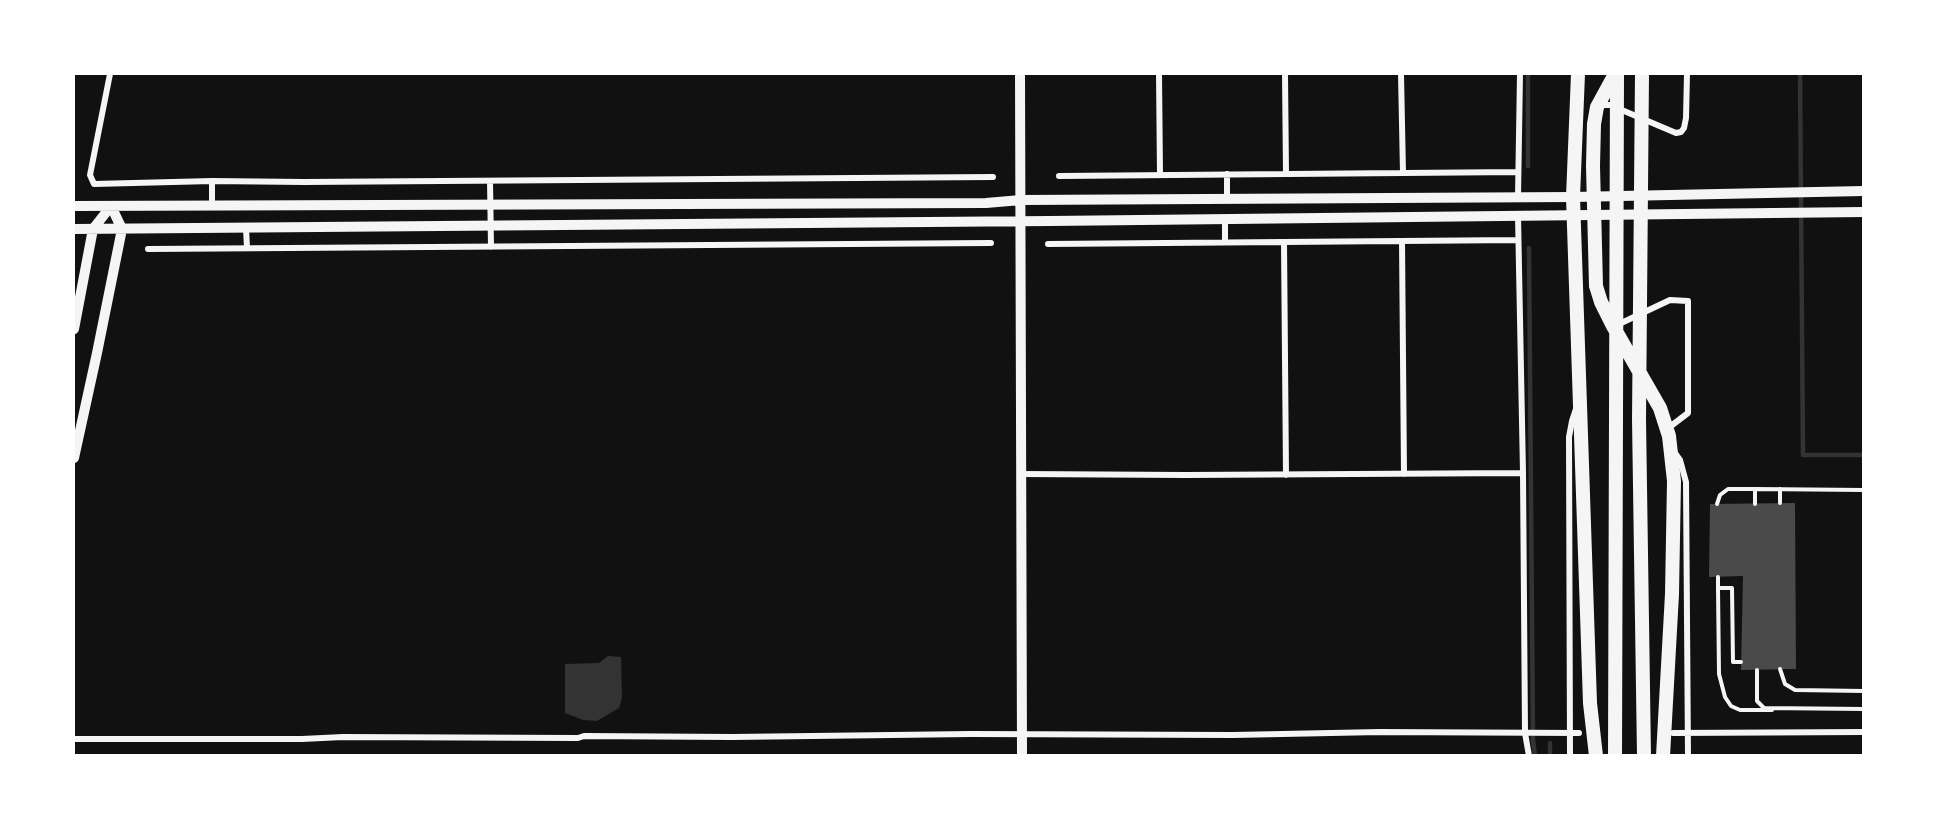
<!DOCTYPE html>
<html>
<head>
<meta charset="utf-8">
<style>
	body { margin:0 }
	#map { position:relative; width:1937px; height:829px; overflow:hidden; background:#111; font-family:"Varela Round",sans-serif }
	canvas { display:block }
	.frame { position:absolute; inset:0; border:75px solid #fff; pointer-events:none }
</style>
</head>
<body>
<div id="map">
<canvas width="1937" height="829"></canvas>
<div class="frame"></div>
</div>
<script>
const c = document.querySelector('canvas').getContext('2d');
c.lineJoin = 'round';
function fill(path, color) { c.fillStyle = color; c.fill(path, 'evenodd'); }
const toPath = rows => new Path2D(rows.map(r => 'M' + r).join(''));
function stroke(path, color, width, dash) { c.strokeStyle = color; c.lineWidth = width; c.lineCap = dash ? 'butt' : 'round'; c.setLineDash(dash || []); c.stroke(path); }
fill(toPath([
	[608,656,621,657,622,698,619,708,597,721,583,720,565,713,565,664,599,663]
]), '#333');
stroke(toPath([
	[1800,74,1803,455,1864,455],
	[1528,166,1528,74],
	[1529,248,1533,740,1535,756],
	[1550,756,1550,743]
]), '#333', 4.5);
fill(toPath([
	[1795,503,1796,669,1741,670,1743,576,1709,577,1710,504]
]), '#4a4a4a');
stroke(toPath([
	[1780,503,1780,489],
	[1717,504,1720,495,1728,489,1755,489],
	[1755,504,1755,489,1864,490],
	[1718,577,1718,588,1732,588,1733,662,1741,662],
	[1718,588,1719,674,1725,697,1731,706,1740,710,1772,710],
	[1780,669,1785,684,1795,690,1864,691],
	[1757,670,1757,701,1764,708,1864,709]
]), '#f5f5f5', 4);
stroke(toPath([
	[110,74,90,175,94,184,212,181,304,182,993,177],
	[1159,74,1160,175],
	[1285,74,1286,174],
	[1401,74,1403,173],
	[1600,105,1610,105,1676,133,1681,132,1684,128,1686,118,1687,74],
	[1227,174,1227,198],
	[1059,176,1518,172],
	[212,181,212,205],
	[490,181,491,247],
	[1518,197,1520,74],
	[1518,216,1523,473,1525,733,1529,756],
	[1225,219,1225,242],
	[246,228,247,248],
	[1402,241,1404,474],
	[1284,242,1286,475],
	[1048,244,1518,240],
	[148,249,991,243],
	[1617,325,1670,300,1688,301,1688,413,1667,429],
	[1675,453,1680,460,1686,482,1688,756],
	[1021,474,1186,475,1523,473],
	[1673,733,1864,732],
	[74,739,302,739,343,737,578,738,584,736,732,737,971,734,1233,735,1380,732,1579,733],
	[1570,756,1569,437,1572,421,1576,409]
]), '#f5f5f5', 6);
stroke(toPath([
	[1020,74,1022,756],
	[74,206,986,203,1021,200,1573,197,1864,191],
	[74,229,1050,221,1864,212],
	[74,329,93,229,111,206],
	[74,458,97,353,122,229,111,206]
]), '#f5f5f5', 10);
stroke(toPath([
	[1578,74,1573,197,1590,703,1596,756],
	[1615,74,1597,107,1594,124,1593,166,1596,286,1601,302,1613,326,1660,408,1669,436,1674,481,1672,594,1663,756],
	[1642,74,1639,419,1644,756],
	[1615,756,1617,74]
]), '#f5f5f5', 14);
</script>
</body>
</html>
